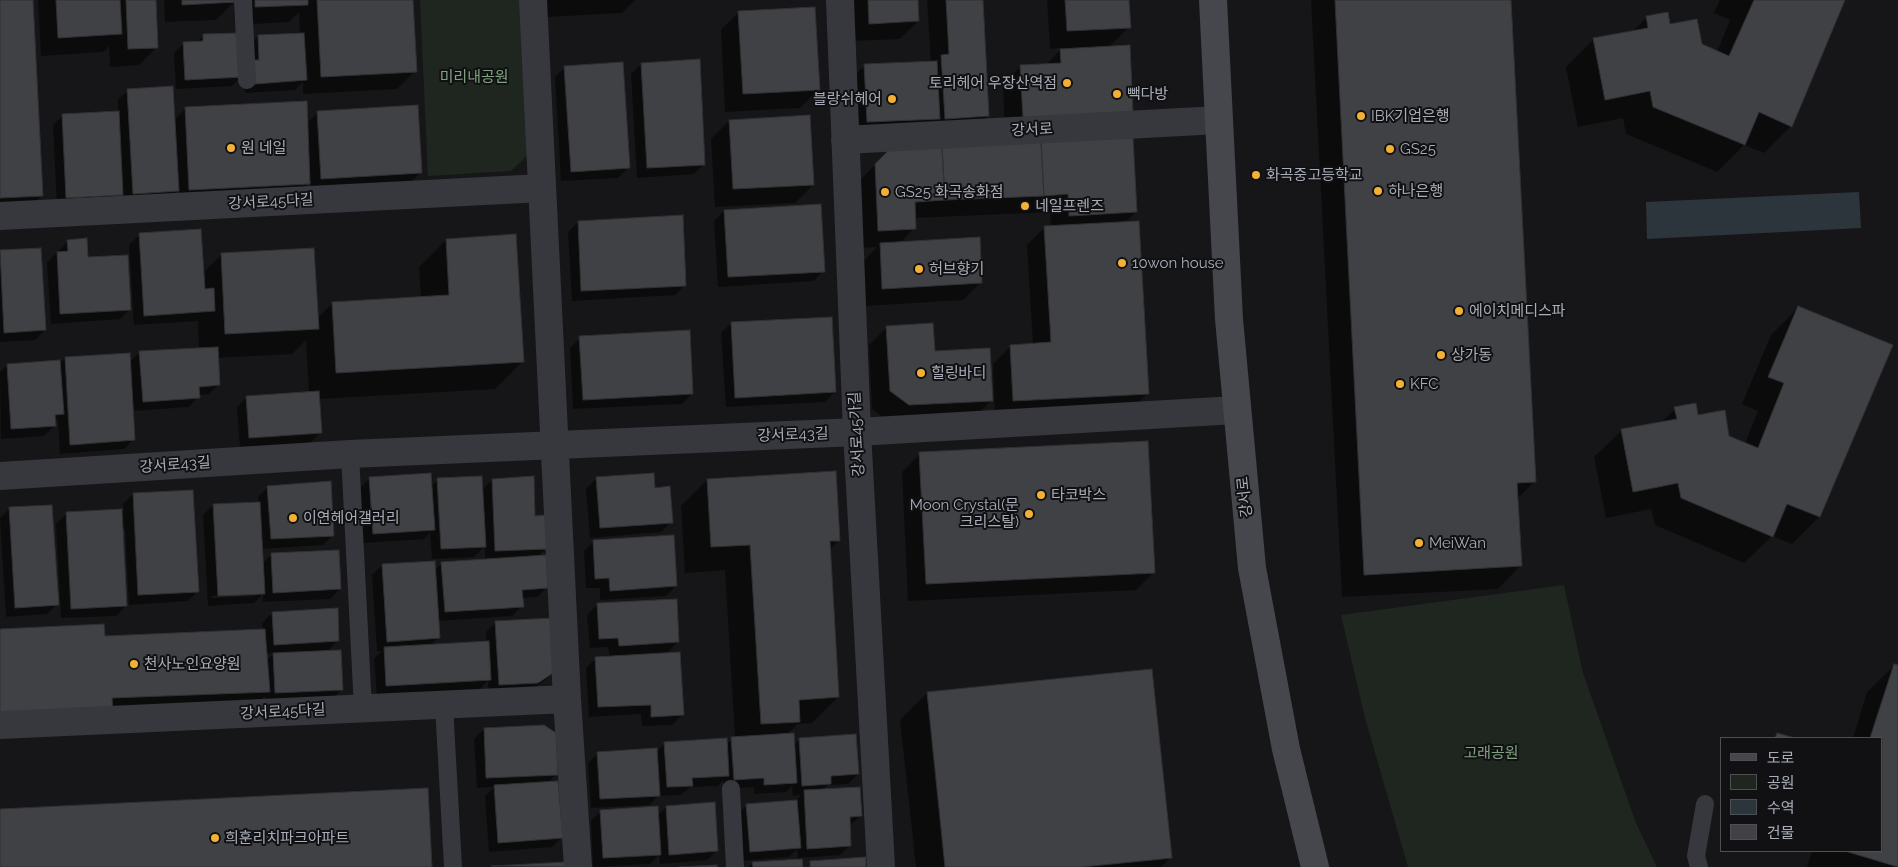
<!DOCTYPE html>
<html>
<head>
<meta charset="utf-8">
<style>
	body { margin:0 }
	#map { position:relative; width:1898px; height:867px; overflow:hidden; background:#161618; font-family:Raleway,"Noto Sans KR",sans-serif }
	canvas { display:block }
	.legend { position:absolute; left:1720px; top:737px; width:162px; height:115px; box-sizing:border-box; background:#111113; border:1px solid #4d4f55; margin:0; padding:6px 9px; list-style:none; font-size:15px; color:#a8adb8 }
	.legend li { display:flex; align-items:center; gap:10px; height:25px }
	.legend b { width:25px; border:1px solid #4d4f55 }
</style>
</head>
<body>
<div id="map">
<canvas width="1898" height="867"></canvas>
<ul class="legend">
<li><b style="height:6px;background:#45474d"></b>도로</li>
<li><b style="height:14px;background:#1e261f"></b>공원</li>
<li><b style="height:14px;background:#2c353c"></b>수역</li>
<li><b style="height:14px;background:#404145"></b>건물</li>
</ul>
</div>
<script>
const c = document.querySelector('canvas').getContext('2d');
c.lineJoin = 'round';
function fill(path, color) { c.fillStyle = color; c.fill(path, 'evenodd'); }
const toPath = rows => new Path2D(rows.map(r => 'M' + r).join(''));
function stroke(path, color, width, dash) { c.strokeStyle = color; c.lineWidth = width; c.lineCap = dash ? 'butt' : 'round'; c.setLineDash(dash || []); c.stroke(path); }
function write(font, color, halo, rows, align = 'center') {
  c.font = font + ' Raleway,"Noto Sans KR",sans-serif'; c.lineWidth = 4; c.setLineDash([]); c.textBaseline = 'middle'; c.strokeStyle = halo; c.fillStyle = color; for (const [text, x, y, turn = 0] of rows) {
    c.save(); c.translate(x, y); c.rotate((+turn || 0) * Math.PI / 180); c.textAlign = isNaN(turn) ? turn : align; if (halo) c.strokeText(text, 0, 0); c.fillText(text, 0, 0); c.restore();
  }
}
fill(toPath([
	[420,0,521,0,529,154,511,171,428,176],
	[1564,585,1583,673,1636,823,1657,867,1408,867,1365,718,1341,615]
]), '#1e261f');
fill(toPath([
	[1859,192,1861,228,1647,239,1646,202]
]), '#2c353c');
fill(toPath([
	[0,0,33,0,42,195,32,205,0,207],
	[38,0,155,0,157,47,139,65,110,67,109,46,103,52,41,56],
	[164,0,236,0,216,20,165,22],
	[236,0,412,0,415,71,397,89,303,94,303,82,295,90,245,93,244,71,248,46,258,36,300,34,299,12,289,22,238,25],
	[545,0,635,0,622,13,546,17],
	[850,0,916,0,918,21,900,39,852,41],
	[927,0,982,0,988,116,970,134,849,139,846,84,864,66,931,62],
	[1047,0,1128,0,1129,27,1109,47,1005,135,1003,84,1021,66,1046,65,1062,48,1050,49],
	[1311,0,1509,0,1534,482,1517,499,1520,566,1498,589,1342,597],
	[1720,0,1844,0,1791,126,1764,153,1744,145,1717,172,1626,134,1623,118,1578,127,1566,67,1593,40,1632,32,1647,17,1669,25,1701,45,1717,52,1730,20,1714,13],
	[739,12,818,90,800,108,725,112,721,30],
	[203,36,242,76,232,86,176,89,174,53,184,43,197,42],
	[641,64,704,164,694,174,637,178,631,74],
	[565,67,628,168,618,178,561,181,555,77],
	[128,90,174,120,186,108,306,124,317,113,421,172,411,182,311,188,311,181,299,193,180,199,179,190,168,200,124,203,123,193,112,204,57,207,53,125,63,115,118,112,118,100],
	[729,121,813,185,795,203,715,207,711,139],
	[1132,139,1136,212,1124,223,1148,393,1130,411,995,418,993,364,1011,346,1033,345,1027,245,1045,227,1051,227,1050,212,914,218,914,228,900,243,981,282,963,300,865,306,863,262,877,247,860,248,857,183,889,151],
	[724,211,823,271,814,281,718,287,714,221],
	[578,222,685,285,675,295,572,301,568,232],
	[200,231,203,273,221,255,317,318,333,303,421,298,419,267,446,240,522,362,495,389,318,399,320,433,310,443,240,448,237,407,247,397,309,393,306,340,292,354,217,358,219,384,209,394,199,395,189,407,132,411,134,439,124,449,60,454,58,418,54,422,54,426,44,436,1,439,0,372,7,365,59,364,65,358,129,363,139,353,199,349,198,321,134,325,129,245,139,235],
	[68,241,87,258,130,309,120,319,51,324,47,263],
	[40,249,45,330,35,340,0,342,0,252],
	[1799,307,1819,517,1792,544,1772,536,1744,563,1655,525,1651,509,1606,518,1594,457,1622,430,1660,423,1675,409,1697,417,1728,436,1745,443,1758,411,1742,404,1771,335],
	[731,323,835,392,825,402,726,407,721,333],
	[887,327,933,352,991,401,973,419,891,423,872,409,869,345],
	[580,338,692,394,682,404,573,409,570,348],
	[920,454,1154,572,1136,590,908,601,902,472],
	[653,474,654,489,671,522,661,532,590,538,586,489,596,479],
	[370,478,431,486,438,480,481,491,492,480,534,517,546,548,537,557,547,587,537,597,522,598,522,606,512,616,437,621,438,638,430,646,487,643,486,632,496,622,555,670,545,680,527,693,489,695,488,680,480,689,377,695,374,659,382,651,377,651,372,575,382,565,434,571,442,563,485,560,485,546,474,557,432,559,430,533,424,539,363,543,360,488],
	[707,480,839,540,829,550,838,697,812,723,798,724,786,735,793,746,799,740,858,774,848,784,828,785,822,790,861,816,849,826,850,845,840,855,801,858,801,867,749,867,753,863,798,860,797,849,789,857,740,861,737,815,747,805,795,801,801,795,793,796,792,786,786,792,754,794,754,787,724,789,723,780,718,786,690,787,681,795,658,796,649,805,591,808,588,763,598,753,656,752,665,743,726,744,735,738,725,570,685,573,681,506],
	[268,487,333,535,323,545,261,549,262,564,271,555,340,589,330,599,263,602,263,594,254,603,208,606,203,515,213,505,258,503,258,497],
	[255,593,255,596,212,598,211,596],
	[133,494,198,591,188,601,129,605,125,529,122,529,126,606,116,616,61,618,56,524,66,514,124,511,123,504],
	[9,509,57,604,47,614,6,617,0,518],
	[594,541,676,586,666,596,600,600,600,588,586,588,584,551],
	[597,605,678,642,666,654,682,715,672,725,642,726,641,714,589,717,586,668,596,658,610,657,608,647,590,648,587,615],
	[272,613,338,640,327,652,342,689,332,699,266,702,265,696,251,710,106,715,0,630,104,638,263,631,262,623],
	[274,653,266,661,266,654],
	[1895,665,1898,666,1898,867,1807,867,1812,851,1882,851,1882,738,1853,738,1867,692],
	[927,693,1171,857,1161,867,916,867,900,720],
	[484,729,556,774,548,783,562,837,552,847,489,852,485,796,494,787,477,788,474,739],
	[666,807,717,850,707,860,660,864,659,855,650,864,593,867,591,821,601,811,658,815],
	[565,863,565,867,494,867]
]), '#0007');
const building = toPath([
	[0,0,33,0,43,196,0,198,0,0],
	[56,0,120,0,122,34,58,38,56,0],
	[126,0,156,0,158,48,128,49,126,0],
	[182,0,235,0,236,2,182,5,182,0],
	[255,0,308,0,308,5,255,7,255,0],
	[317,0,413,0,417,72,321,77,317,0],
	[868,0,918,0,919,21,869,24,868,0],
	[946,0,983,0,989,116,945,119,941,55,949,54,946,0],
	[1065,0,1129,0,1131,28,1067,31,1065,0],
	[1335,0,1511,0,1536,482,1517,483,1522,566,1364,575,1335,0],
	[1754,0,1845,0,1792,127,1759,112,1745,145,1653,107,1650,91,1605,100,1593,38,1648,28,1646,16,1668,12,1670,24,1697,19,1702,44,1729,56,1754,0],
	[815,7,820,90,743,94,738,11,815,7],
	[240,33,243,77,185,80,183,42,203,41,203,34,240,33],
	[304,33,307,80,255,84,254,60,259,60,258,35,304,33],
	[1130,45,1133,112,1023,118,1020,65,1061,63,1060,49,1130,45],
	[700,59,705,165,647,168,641,63,700,59],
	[937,61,940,119,867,122,864,64,937,61],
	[623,62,630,168,571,172,564,66,623,62],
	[173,86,179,191,133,194,127,89,173,86],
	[307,101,310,184,189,190,185,107,307,101],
	[418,105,422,173,321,179,317,111,418,105],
	[119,111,123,195,66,198,62,114,119,111],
	[810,115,814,185,733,189,729,120,810,115],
	[1133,137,1137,212,1069,216,1068,194,1044,196,1041,142,1133,137],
	[1041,142,1044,196,945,200,942,147,1041,142],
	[942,147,945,200,915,202,916,229,878,231,875,164,889,150,942,147],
	[821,204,825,272,728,277,724,210,821,204],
	[683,215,686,286,581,291,578,221,683,215],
	[1139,221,1149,394,1013,401,1010,345,1051,342,1044,226,1139,221],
	[201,229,205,289,214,288,215,311,144,316,139,233,201,229],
	[516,234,524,362,336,373,332,302,449,295,446,239,516,234],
	[980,237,982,283,882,289,880,243,980,237],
	[87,238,88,257,128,255,131,310,60,314,57,252,68,251,67,240,87,238],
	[41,248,46,330,4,333,0,250,41,248],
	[314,248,319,329,225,334,221,253,314,248],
	[1798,306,1893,345,1820,517,1787,504,1773,537,1681,498,1678,483,1633,492,1621,429,1677,419,1674,407,1696,403,1698,415,1725,410,1729,436,1758,448,1784,383,1768,377,1798,306],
	[832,317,836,392,735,398,731,322,832,317],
	[933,323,935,351,990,348,993,401,909,405,890,391,886,326,933,323],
	[690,330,693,394,583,400,579,336,690,330],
	[218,347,220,385,199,387,200,398,143,402,139,351,218,347],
	[130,353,135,440,70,445,65,357,130,353],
	[60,360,64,414,55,415,56,426,11,429,7,364,60,360],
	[319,391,322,433,249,438,246,396,319,391],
	[1148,441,1155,573,926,584,919,452,1148,441],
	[836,471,840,541,830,541,839,697,799,700,800,722,761,724,750,545,711,547,707,479,836,471],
	[431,473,435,530,373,534,369,477,431,473],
	[654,473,655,488,670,486,673,523,600,528,596,477,654,473],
	[482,476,486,547,441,549,437,478,482,476],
	[534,476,535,516,545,515,547,549,495,551,492,479,534,476],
	[331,481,334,536,271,539,267,486,331,481],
	[193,490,199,592,138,595,133,493,193,490],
	[260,502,265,594,218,596,213,504,260,502],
	[52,505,59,605,15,608,9,507,52,505],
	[122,509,127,606,71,609,66,512,122,509],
	[674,535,677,586,610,591,609,578,595,579,593,540,674,535],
	[339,550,341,589,273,593,271,553,339,550],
	[546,555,548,588,522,590,524,607,445,612,441,562,546,555],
	[435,561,440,638,387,642,382,564,435,561],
	[677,599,679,642,619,646,618,638,599,639,597,603,677,599],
	[338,608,339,641,274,645,272,612,338,608],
	[553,618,556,671,538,683,499,685,495,621,553,618],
	[104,624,105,636,265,629,270,692,112,698,113,710,0,714,0,629,104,624],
	[489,641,491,680,386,686,384,647,489,641],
	[341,650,343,690,275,693,273,653,341,650],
	[680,652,684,715,651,717,651,705,598,707,595,657,680,652],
	[1894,664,1898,665,1898,867,1845,851,1882,851,1882,738,1870,738,1894,664],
	[1152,669,1172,858,1082,867,945,867,927,692,1152,669],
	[544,725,556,733,558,775,486,778,484,728,544,725],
	[794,733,797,783,764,785,764,778,734,780,731,737,794,733],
	[1777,733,1795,738,1775,738,1777,733],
	[856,734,859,774,831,776,831,784,802,786,799,738,856,734],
	[727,738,729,776,692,778,693,786,667,787,664,742,727,738],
	[657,748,660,796,600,799,597,752,657,748],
	[558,781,563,838,498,843,494,785,558,781],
	[860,787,862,816,850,817,851,846,807,849,804,790,860,787],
	[428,788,432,867,0,867,0,809,428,788],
	[797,800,801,848,750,852,746,804,797,800],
	[715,802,718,851,669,855,666,806,715,802],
	[658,806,661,855,603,858,600,810,658,806],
	[866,857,866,867,810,867,810,861,866,857],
	[802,859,803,867,753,867,752,862,802,859],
	[566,862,566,867,491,866,566,862],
	[717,865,717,867,679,867,717,865]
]);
fill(building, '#404145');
stroke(building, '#303034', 1);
stroke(toPath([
	[243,0,247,80],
	[350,454,363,709],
	[444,705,453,867],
	[731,789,735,867],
	[1699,867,1696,856,1705,804]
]), '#37383d', 18);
stroke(toPath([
	[533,0,567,699,578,867],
	[840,0,857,432,881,867],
	[845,140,1219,120],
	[0,216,542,188],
	[0,476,350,454,857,432,1236,410],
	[0,725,567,699]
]), '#37383d', 28);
stroke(toPath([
	[1213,0,1229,319,1252,568,1286,749,1315,867]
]), '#45474d', 28);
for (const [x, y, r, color] of [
	[1067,83,5,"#f2b134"],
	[1117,94,5,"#f2b134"],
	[892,99,5,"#f2b134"],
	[1361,116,5,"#f2b134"],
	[231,148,5,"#f2b134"],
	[1390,149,5,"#f2b134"],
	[1256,175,5,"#f2b134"],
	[1378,191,5,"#f2b134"],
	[885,192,5,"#f2b134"],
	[1025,206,5,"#f2b134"],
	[1122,263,5,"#f2b134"],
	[919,269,5,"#f2b134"],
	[1459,311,5,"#f2b134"],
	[1441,355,5,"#f2b134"],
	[921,373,5,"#f2b134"],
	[1400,384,5,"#f2b134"],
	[1041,495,5,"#f2b134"],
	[1029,514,5,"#f2b134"],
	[293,518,5,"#f2b134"],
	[1419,543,5,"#f2b134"],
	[134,664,5,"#f2b134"],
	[215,838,5,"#f2b134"]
]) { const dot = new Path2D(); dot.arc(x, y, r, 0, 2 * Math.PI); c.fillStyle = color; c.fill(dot); stroke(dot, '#111113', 2); }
write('15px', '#7fa381', '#111113', [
	["미리내공원",474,77],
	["고래공원",1491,753]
]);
write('15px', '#a8adb8', '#111113', [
	["토리헤어 우장산역점",1057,83,"right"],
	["빽다방",1127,94],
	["블랑쉬헤어",882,99,"right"],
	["IBK기업은행",1371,116],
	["원 네일",241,148],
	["GS25",1400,149],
	["화곡중고등학교",1266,175],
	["하나은행",1388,191],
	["GS25 화곡송화점",895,192],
	["네일프렌즈",1035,206],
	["10won house",1132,263],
	["허브향기",929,269],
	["에이치메디스파",1469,311],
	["상가동",1451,355],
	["힐링바디",931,373],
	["KFC",1410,384],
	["타코박스",1051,495],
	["Moon Crystal(문",1019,505,"right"],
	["크리스탈)",1019,522,"right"],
	["이연헤어갤러리",303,518],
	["MeiWan",1429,543],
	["천사노인요양원",144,664],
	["희훈리치파크아파트",225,838]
], 'left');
write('15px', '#a8adb8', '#111113', [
	["강서로",1032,130,-3],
	["강서로45다길",271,202,-3],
	["강서로45가길",857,434,-93],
	["강서로43길",793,435,-2],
	["강서로43길",175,465,-4],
	["강서로",1245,497,-96],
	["강서로45다길",283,712,-3]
]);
</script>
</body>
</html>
